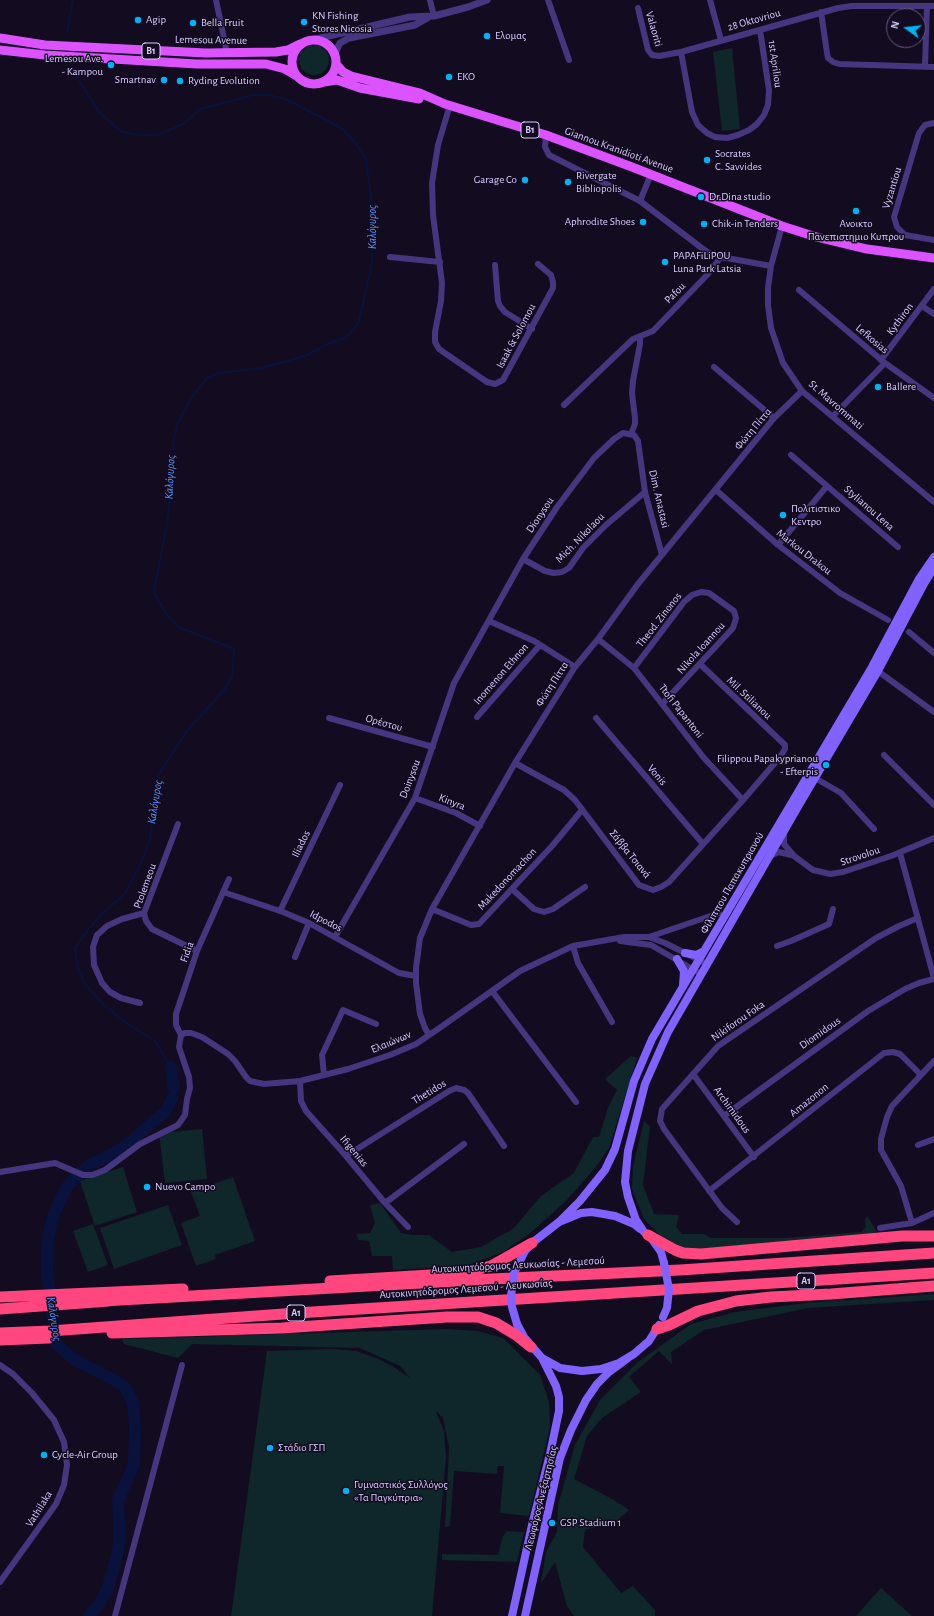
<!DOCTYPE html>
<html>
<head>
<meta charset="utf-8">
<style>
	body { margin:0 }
	#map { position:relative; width:934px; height:1616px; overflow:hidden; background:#130c20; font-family:"Alegreya Sans",sans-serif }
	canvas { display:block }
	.north { position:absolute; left:886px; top:8px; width:40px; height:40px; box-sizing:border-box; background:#130c20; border:1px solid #635879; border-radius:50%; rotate:285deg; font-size:11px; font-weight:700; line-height:16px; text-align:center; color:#dacbff }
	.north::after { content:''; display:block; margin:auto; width:14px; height:18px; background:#00b1f6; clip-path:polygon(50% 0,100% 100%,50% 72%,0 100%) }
</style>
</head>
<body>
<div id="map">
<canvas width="934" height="1616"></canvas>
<div class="north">N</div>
</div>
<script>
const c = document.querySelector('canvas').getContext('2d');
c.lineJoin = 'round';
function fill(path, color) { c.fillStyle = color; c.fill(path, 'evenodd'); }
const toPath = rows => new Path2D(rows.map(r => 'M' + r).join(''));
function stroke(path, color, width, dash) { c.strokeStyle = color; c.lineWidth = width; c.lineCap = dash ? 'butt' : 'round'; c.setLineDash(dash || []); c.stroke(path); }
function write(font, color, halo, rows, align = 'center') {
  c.font = font + ' "Alegreya Sans",sans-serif'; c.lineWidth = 3; c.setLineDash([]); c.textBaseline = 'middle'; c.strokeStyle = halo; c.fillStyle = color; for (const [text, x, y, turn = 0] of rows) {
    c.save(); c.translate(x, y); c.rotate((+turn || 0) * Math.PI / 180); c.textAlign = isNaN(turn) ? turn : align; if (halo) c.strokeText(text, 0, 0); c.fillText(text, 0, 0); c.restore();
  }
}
fill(toPath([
	'299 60a15 15 0 1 1 30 0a15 15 0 1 1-30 0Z',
	[732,48,740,129,722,131,713,52],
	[631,1056,637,1058,609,1148,595,1168,566,1201,529,1234,503,1252,465,1266,393,1270,392,1256,372,1256,369,1241,359,1240,356,1234,370,1233,375,1223,370,1205,380,1203,401,1233,412,1235,429,1235,452,1252,481,1247,514,1228,541,1196,574,1173,593,1137,599,1137,608,1108,617,1090,605,1079],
	[644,1121,650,1126,643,1185,654,1214,679,1215,676,1227,682,1234,704,1234,711,1238,786,1238,861,1232,866,1227,865,1218,868,1217,877,1232,870,1234,708,1251,679,1248,660,1235,644,1219,632,1189,633,1167],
	[202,1129,207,1179,165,1183,159,1133],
	[123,1167,137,1212,95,1226,80,1181],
	[233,1177,255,1241,215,1255,216,1259,196,1266,181,1223,200,1216,191,1192],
	[168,1205,182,1245,114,1269,100,1228],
	[93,1224,108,1265,88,1272,73,1231],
	[934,1294,934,1300,808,1308,704,1330,671,1352,672,1364,659,1351,629,1377,641,1392,602,1418,587,1436,574,1479,614,1500,629,1510,615,1522,585,1530,583,1547,621,1593,633,1586,655,1610,655,1616,574,1616,567,1606,555,1562,541,1583,546,1552,557,1532,558,1505,575,1445,600,1400,638,1362,691,1324,735,1312,806,1303],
	[447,1329,478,1331,503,1338,540,1375,549,1402,550,1427,529,1516,500,1513,504,1466,498,1466,497,1474,454,1471,450,1526,445,1527,449,1447,443,1418,436,1411,444,1431,446,1457,432,1616,231,1616,267,1351,333,1349,356,1351,376,1358,392,1366,410,1378,400,1366,360,1348,192,1344,178,1358,124,1344,122,1339],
	[507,1531,524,1532,517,1562,442,1560,442,1554,498,1555,503,1536],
	[881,1588,912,1616,856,1616]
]), '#0f262a');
stroke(toPath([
	[67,32,73,0],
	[73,71,99,112,122,132,140,135,158,135,183,124,201,109,253,95,270,95,288,100,343,129,356,144,366,159,371,198,372,264,359,320,355,328,345,338,332,342,305,356,262,368,218,373,206,379,191,398,177,425,170,460,172,486,166,529,154,592,165,612,178,627,229,647,234,650,232,676,224,690,186,732,158,776,150,840,140,865,125,894,104,912,87,931,75,948,78,969,85,984,103,1004,128,1024,155,1041,171,1067]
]), '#08123d', 2);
stroke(toPath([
	[171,1067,174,1089],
	[89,1616,100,1603,108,1587,117,1556,120,1538,118,1500,134,1465,135,1427,133,1403,126,1389,120,1383,75,1360,56,1344,47,1273,48,1240,53,1216,66,1188,73,1180,88,1166,118,1151,131,1141,165,1112,172,1099]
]), '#08123d', 12);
stroke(toPath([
	[216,0,227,53],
	[430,0,434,16],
	[548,0,569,60],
	[710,0,721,40],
	[638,8,648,50,652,55,659,56,681,52,838,8,852,6,934,6],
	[821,12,827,53,828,58,833,62,839,64,934,67],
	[681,52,692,112,698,125,707,133,715,137,727,138,738,135,749,130,757,124,764,115,768,105,769,90,760,30],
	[925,66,927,6],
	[450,105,438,145,432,183,433,215,442,283,441,301,435,332,435,342,439,349,487,382,495,384,503,380,553,288,553,282,551,275,538,264],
	[934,123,925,125,919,133,894,217,897,227,905,235,934,240],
	[546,135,545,147,549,155,640,201,707,252,721,257,771,266],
	[640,201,651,174],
	[782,226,771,266,768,288,768,305,771,328,783,363,802,391,934,502],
	[390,257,440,262],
	[495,265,498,301,500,306,505,312,532,329],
	[799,290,885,363,934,398],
	[922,306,934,314],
	[881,360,934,289],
	[714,367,774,418],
	[564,405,633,339,653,331,708,274,721,257],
	[833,416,885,363],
	[631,434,635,424,635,418,632,393,633,381,640,344,640,337],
	[791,455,898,547],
	[716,490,778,545,840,593,888,620],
	[778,545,827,486],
	[523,559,545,571,554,573,562,572,569,568,583,548,606,525,645,492],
	[489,621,534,641,575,667],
	[909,632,934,653],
	[598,639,634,668,704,758,743,800],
	[634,668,684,602,692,595,701,592,709,593,734,611,736,618,733,628,663,703],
	[875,669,934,712],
	[477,717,540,645],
	[329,718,433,747],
	[596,718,703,844],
	[884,755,934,805],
	[515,763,564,790,575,800,639,885,653,890,661,887,669,882,743,800,780,757,785,749,785,745,700,664],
	[815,778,841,793,874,829],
	[415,798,456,813,480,826],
	[178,824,144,913,146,921,152,929,197,951],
	[784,833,784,844,794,856,813,870,830,874,843,872,891,856,934,838],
	[900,853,934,978],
	[770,856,779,852,791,855],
	[512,889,534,909,544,912,553,909,585,887],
	[223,892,283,912,309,923,399,973,416,976],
	[432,909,471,925,479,924,552,846,582,810],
	[280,911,340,785],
	[335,937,415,798,454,683,523,559,557,507,594,458,614,439,623,433,634,435,638,441,645,492,662,555],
	[649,937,719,913],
	[620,941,651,945,701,974],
	[573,946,578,963,612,1022],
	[777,946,791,941,829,924,833,909],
	[295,957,309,923],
	[492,991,576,1102],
	[140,1003,121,998,110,992,102,983,94,965,93,947,97,935,107,926,122,919,144,913],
	[181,1035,185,1033,191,1033,202,1037,228,1054,235,1061,246,1077,250,1081,264,1084,300,1081,348,1069,390,1055,416,1044,441,1027,520,971,573,946,624,937,649,937,665,943,707,964],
	[181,1035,176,1025,176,1014,197,951,229,879],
	[429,1035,425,1028,420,1014,416,983,416,968,420,938,432,909,515,763,575,667,598,639,638,584,774,418,802,391],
	[693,1074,754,1157],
	[324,1075,322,1055,343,1010,376,1024],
	[300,1081,301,1101,306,1111,346,1156,385,1203,408,1227],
	[724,1116,868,1011,905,989,919,983,934,979],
	[918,1145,934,1139],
	[346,1156,449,1091,456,1088,464,1090,468,1093,504,1146],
	[0,1172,55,1163,83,1175,92,1175,105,1170,140,1144,178,1125,185,1115,187,1099,190,1088,189,1077,179,1047,181,1035],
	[709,1191,884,1053,893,1052,900,1054,921,1075],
	[385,1203,464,1144],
	[737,1222,722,1208,664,1129,660,1121,662,1109,718,1046,876,938,899,926,918,918],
	[912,1223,901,1186,881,1150,881,1139,887,1117,892,1106,934,1061],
	[880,1228,912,1223,934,1213],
	[0,1365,13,1374,32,1393,54,1420,64,1442,67,1465,64,1485,56,1504,0,1582],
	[115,1616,182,1365]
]), '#463680', 6);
stroke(toPath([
	[316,39,410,17,434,16,468,7,487,0],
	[335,53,340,43,349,38,415,25,429,17]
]), '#463680', 7);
stroke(toPath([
	[685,953,696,955,704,951],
	[677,959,684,971,683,985],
	[559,1222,580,1201,605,1170,615,1149,634,1081,652,1039,872,667,919,579,934,557],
	[644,1232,636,1220,628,1197,625,1182,628,1151,645,1084,668,1032,799,805,878,671,925,582,934,568],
	[651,1238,661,1252,664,1263],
	[514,1273,525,1251,532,1243,559,1222,581,1213,592,1212,615,1216,634,1224,640,1229],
	[517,1324,524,1337,542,1358,560,1368,582,1371,601,1369,619,1363,634,1354,649,1341,659,1325],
	[512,1616,532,1525,550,1454,559,1411,559,1397,556,1386,542,1358],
	[525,1616,560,1458,571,1430,586,1400,597,1384,609,1372,628,1358]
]), '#8262ff', 8);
stroke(toPath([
	[0,38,45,45,206,53,276,52,288,50,300,44],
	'292 62a22 22 0 1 1 44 0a22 22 0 1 1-44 0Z',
	[0,50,45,55,197,64,266,64,285,69,297,76],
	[336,64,343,72,351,76,420,93,445,104,546,135,632,167,782,226,813,236,867,249,934,258],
	[324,82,337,80,360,88,419,99]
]), '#dd52ff', 9);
stroke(toPath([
	[648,1235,675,1250,683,1253,701,1254,902,1236,934,1236],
	[330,1281,464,1273,491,1266,532,1243],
	[0,1297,183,1289],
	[103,1301,492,1279,680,1270,934,1253],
	[0,1309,109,1301],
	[657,1329,669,1325,698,1311,736,1301,771,1297,831,1294,934,1286],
	[0,1333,50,1331,297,1313,934,1273],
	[112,1333,282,1328,447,1317,478,1317,496,1323,516,1335,531,1347],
	[0,1340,49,1338]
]), '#ff467e', 11);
stroke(toPath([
	[514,1273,511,1296,512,1307,517,1324],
	[663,1317,667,1308,669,1289,664,1263]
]), '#8262ff', 8);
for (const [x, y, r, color] of [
	[138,20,4,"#00b1f6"],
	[304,22,4,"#00b1f6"],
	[193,23,4,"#00b1f6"],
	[487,36,4,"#00b1f6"],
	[111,65,4,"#00b1f6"],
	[449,77,4,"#00b1f6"],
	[164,80,4,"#00b1f6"],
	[180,81,4,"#00b1f6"],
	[707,160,4,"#00b1f6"],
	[525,180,4,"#00b1f6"],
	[568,182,4,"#00b1f6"],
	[701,197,4,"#00b1f6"],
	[856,211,4,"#00b1f6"],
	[643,222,4,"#00b1f6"],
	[704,224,4,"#00b1f6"],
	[665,262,4,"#00b1f6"],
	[878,387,4,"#00b1f6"],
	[783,515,4,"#00b1f6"],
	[826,765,4,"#00b1f6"],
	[147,1187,4,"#00b1f6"],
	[270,1448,4,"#00b1f6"],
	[44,1455,4,"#00b1f6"],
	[346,1491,4,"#00b1f6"],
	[552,1523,4,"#00b1f6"]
]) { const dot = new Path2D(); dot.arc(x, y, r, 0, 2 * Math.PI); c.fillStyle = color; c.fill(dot); stroke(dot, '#130c20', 1.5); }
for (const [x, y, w] of [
	[151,51,18],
	[530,130,18],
	[806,1281,18],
	[296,1313,18]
]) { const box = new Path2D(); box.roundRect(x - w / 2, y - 8, w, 16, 3); c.fillStyle = '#130c20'; c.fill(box); stroke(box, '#dacbff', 1); }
write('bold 10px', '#dacbff', null, [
	["B1",151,51],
	["B1",530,130],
	["A1",806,1281],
	["A1",296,1313]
]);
write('11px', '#dacbff', '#130c20', [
	["KN Fishing",312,16],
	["Stores Nicosia",312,29],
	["Agip",146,20],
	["Bella Fruit",201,23],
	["Ελομας",495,36],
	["Lemesou Ave.",103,59,"right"],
	["- Kampou",103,72,"right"],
	["EKO",457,77],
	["Smartnav",156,80,"right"],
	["Ryding Evolution",188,81],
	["Socrates",715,154],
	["C. Savvides",715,167],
	["Rivergate",576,176],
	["Bibliopolis",576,189],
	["Garage Co",517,180,"right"],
	["Dr.Dina studio",709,197],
	["Aphrodite Shoes",635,222,"right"],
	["Chik-in Tenders",712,224],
	["Ανοικτο",856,224,"center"],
	["Πανεπιστημιο Κυπρου",856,237,"center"],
	["PAPAFiLiPOU",673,256],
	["Luna Park Latsia",673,269],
	["Ballere",886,387],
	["Πολιτιστικο",791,509],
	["Κεντρο",791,522],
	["Filippou Papakyprianou",818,759,"right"],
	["- Efterpis",818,772,"right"],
	["Nuevo Campo",155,1187],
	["Στάδιο ΓΣΠ",278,1448],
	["Cycle-Air Group",52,1455],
	["Γυμναστικός Συλλόγος",354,1485],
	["«Τα Παγκύπρια»",354,1498],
	["GSP Stadium 1",560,1523]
], 'left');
write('11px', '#dacbff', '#130c20', [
	["28 Oktovriou",754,20,-16],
	["Valaoriti",654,29,74],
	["Lemesou Avenue",211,40,1],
	["1st Apriliou",775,64,82],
	["Giannou Kranidioti Avenue",619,150,20],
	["Vyzantiou",892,188,-73],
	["Pafou",675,293,-46],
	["Kythiron",900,319,-54],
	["Isaak & Solomou",516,336,-62],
	["Lefkosias",872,339,40],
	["St. Mavrommati",836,405,41],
	["Φώτη Πίττα",753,429,-50],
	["Dim. Anastasi",659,499,77],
	["Stylianou Lena",869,508,41],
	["Dionysou",540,515,-56],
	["Mich. Nikolaou",580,538,-46],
	["Markou Drakou",804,552,38],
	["Theod. Zinonos",659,620,-52],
	["Nikola Ioannou",701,648,-48],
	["Inomenon Ethnon",501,674,-49],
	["Φώτη Πίττα",552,684,-57],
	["Mil. Stilianou",749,698,43],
	["Ttofi Papantoni",681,711,52],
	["Ορέστου",384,723,16],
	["Vonis",657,775,50],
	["Doinysou",410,779,-69],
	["Kinyra",452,802,22],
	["Iliados",301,844,-64],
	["Σάββα Τσιανά",630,854,51],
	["Strovolou",860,856,-19],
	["Makedonomachon",507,879,-47],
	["Φίλιππου Παπακυπριανού",732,883,-60],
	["Ptolemeou",145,886,-70],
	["Idpodos",326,921,27],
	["Fidia",187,952,-70],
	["Nikiforou Foka",738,1021,-35],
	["Diomidous",820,1033,-35],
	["Ελαιώνων",391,1042,-23],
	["Thetidos",429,1092,-31],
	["Amazonon",809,1100,-39],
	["Archimidous",732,1110,54],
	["Ifigenias",354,1151,50],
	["Αυτοκινητόδρομος Λευκωσίας - Λεμεσού",518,1265,-3],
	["Αυτοκινητόδρομος Λεμεσού - Λευκωσίας",466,1289,-4],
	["Λεωφόρος Ανεξαρτησίας",541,1498,-76],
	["Vathilaka",39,1509,-58]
]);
write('italic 12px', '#5994ff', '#130c20', [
	["Καλόγυρος",372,227,-90],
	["Καλόγυρος",170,477,-87],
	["Καλόγυρος",155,802,-81],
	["Καλόγυρος",54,1319,81]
]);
</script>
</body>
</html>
